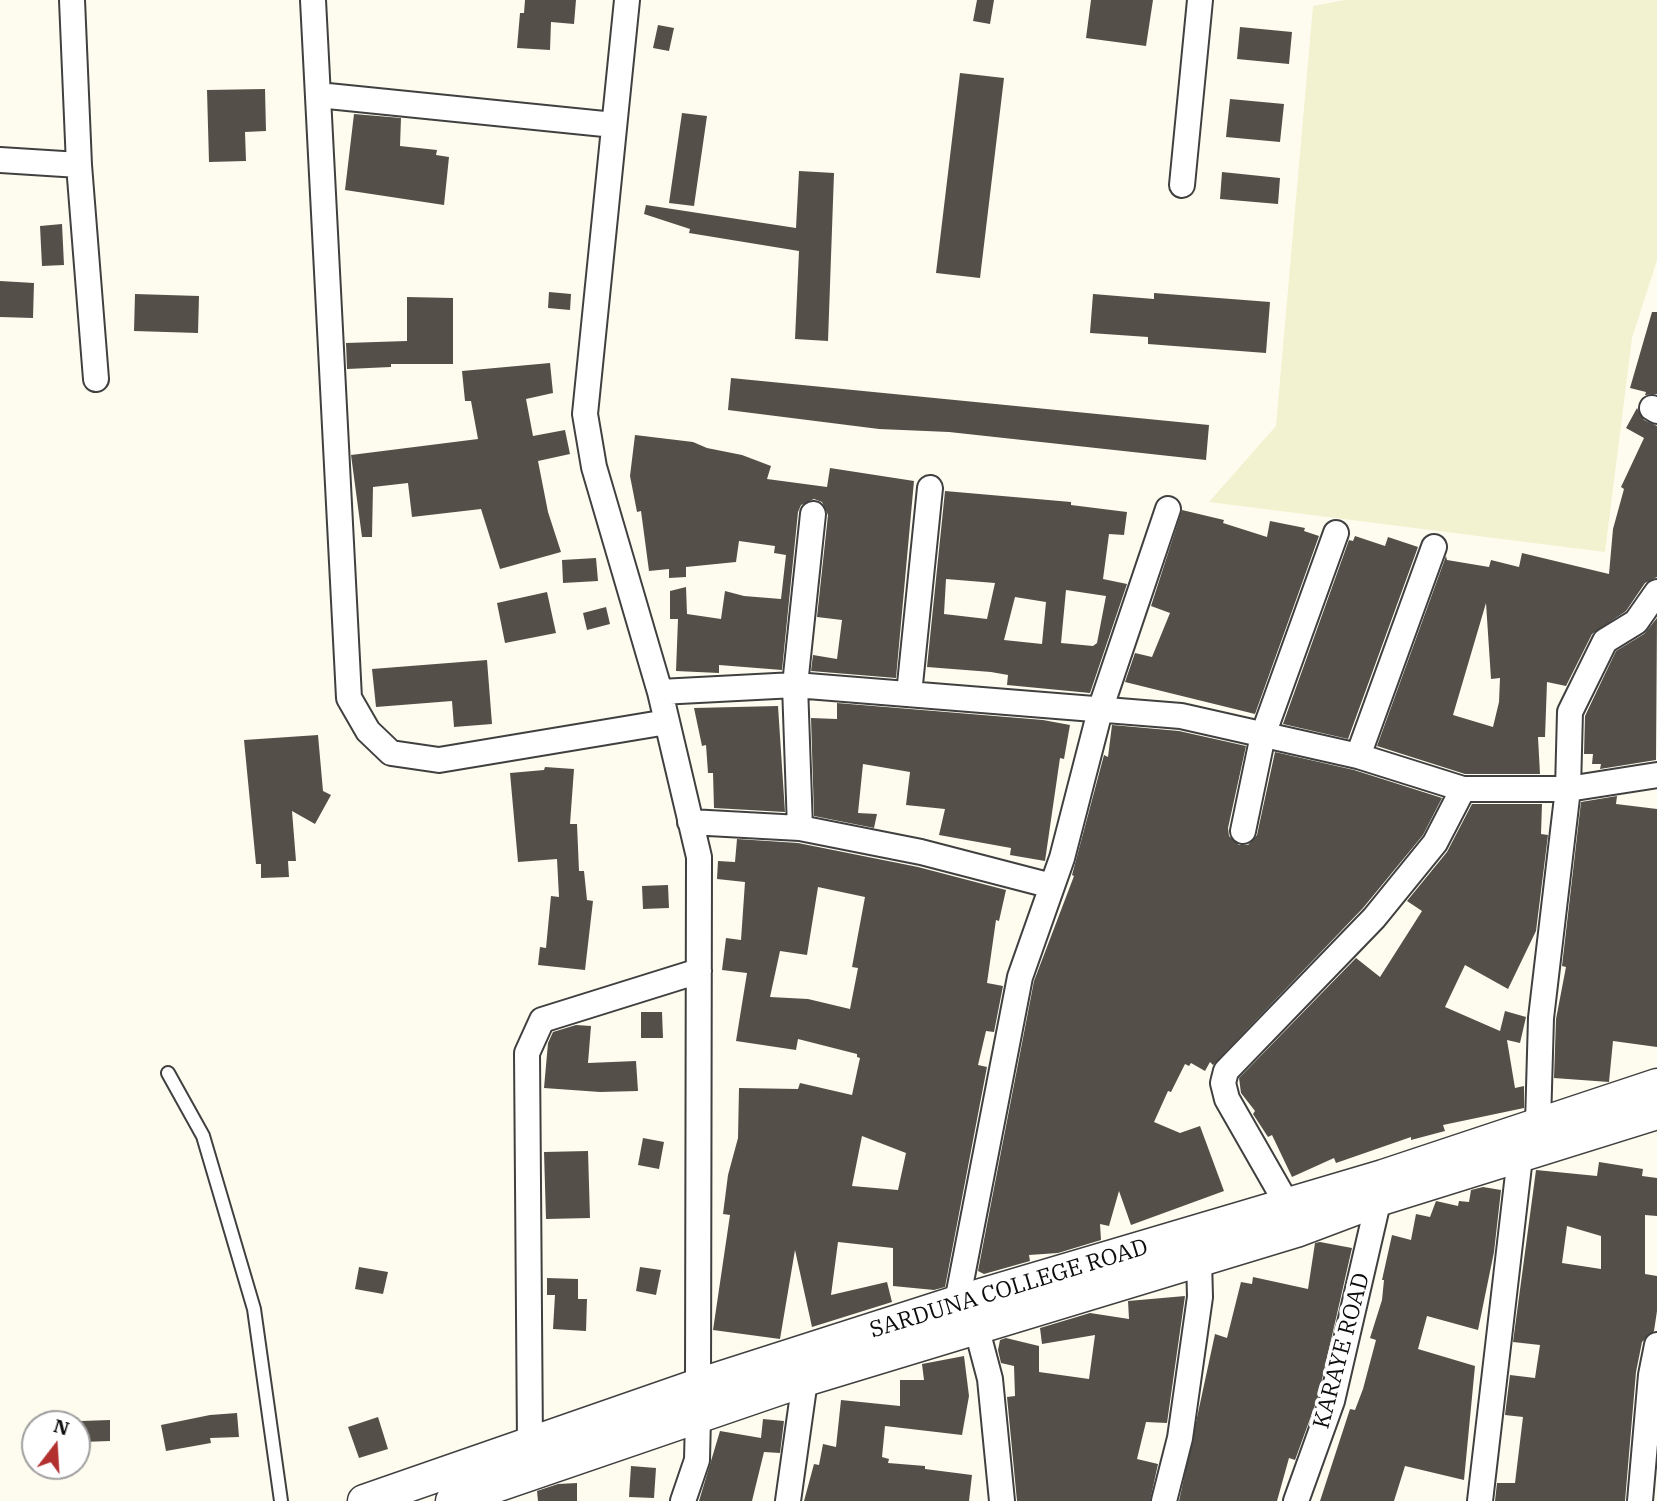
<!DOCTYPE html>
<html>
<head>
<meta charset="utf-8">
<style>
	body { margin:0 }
	#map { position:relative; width:1657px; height:1501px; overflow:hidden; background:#fefcee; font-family:"IBM Plex Serif",serif }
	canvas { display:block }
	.north { position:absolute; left:21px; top:1410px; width:70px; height:70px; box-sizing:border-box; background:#fff; border:2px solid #9e9e9e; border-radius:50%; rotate:17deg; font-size:19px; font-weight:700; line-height:28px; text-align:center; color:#0d0d0d }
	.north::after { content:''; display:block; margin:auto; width:24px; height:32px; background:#b2312f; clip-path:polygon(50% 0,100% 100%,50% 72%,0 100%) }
</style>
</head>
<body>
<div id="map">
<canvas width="1657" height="1501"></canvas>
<div class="north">N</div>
</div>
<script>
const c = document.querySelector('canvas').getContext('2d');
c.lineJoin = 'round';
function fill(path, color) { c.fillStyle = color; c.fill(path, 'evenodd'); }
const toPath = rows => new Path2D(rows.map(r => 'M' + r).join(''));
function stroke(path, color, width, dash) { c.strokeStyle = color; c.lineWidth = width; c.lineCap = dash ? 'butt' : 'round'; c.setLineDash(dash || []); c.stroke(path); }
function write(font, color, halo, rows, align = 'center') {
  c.font = font + ' "IBM Plex Serif",serif'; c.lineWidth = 7; c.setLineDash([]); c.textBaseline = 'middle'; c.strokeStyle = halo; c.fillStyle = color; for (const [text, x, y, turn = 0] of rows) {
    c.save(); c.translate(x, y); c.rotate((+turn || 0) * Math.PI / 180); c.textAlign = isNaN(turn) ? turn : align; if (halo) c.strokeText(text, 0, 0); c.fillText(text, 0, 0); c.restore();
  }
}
fill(toPath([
	[1345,0,1657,0,1657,260,1632,338,1605,552,1209,502,1276,426,1313,6]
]), '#f2f1d0');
fill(toPath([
	[525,0,576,0,574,24,551,22,550,50,517,48,520,13,524,13],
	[977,0,994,0,990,24,973,21],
	[1091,0,1153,0,1146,46,1086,38],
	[658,25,674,28,669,51,653,48],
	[1240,27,1292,32,1289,64,1237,59],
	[960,73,1004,78,980,278,936,273],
	[265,89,266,131,245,132,246,161,209,162,207,90],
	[1230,99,1284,104,1280,142,1226,137],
	[682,113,707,116,694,206,669,203],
	[354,114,401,118,400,146,437,150,436,155,449,157,444,205,345,190],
	[799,171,834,173,828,341,795,339,799,251,689,233,690,229,644,214,646,205,796,228],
	[1222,172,1280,178,1278,204,1220,199],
	[62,224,64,265,42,266,40,226],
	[0,281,34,283,33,318,0,317],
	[549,292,571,294,570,310,548,308],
	[1154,293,1270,302,1266,353,1148,344,1148,337,1090,333,1093,294,1154,299],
	[135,294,199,296,198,333,134,331],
	[407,297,453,298,453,364,391,364,391,367,347,369,346,343,407,341],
	[1652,312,1657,312,1657,394,1645,395,1646,392,1630,388],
	[550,363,553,393,526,399,533,436,565,430,570,454,538,461,548,512,561,552,500,569,481,509,412,517,408,483,373,487,372,537,362,537,351,455,478,439,471,401,465,401,462,371],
	[731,378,1209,425,1206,460,949,432,879,429,728,410],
	[1637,408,1644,420,1657,426,1657,577,1645,583,1626,611,1592,634,1566,686,1547,682,1545,737,1538,737,1540,774,1465,774,1377,746,1446,556,1447,560,1489,567,1491,560,1519,567,1522,553,1609,574,1613,529,1624,489,1621,487,1644,438,1626,428],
	[1486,603,1491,679,1500,678,1499,702,1493,727,1453,715],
	[635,435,693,442,707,448,742,455,771,466,767,479,827,487,830,468,914,481,896,678,811,671,813,655,837,659,842,620,817,617,828,515,822,502,814,499,801,505,798,512,782,670,719,665,719,673,676,671,678,619,670,619,670,591,686,587,687,614,721,619,725,591,744,596,781,599,786,555,774,553,775,546,739,541,736,562,686,567,686,577,669,578,669,569,649,571,641,511,637,512,630,476],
	[945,491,1071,502,1071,505,1127,512,1124,535,1109,534,1103,579,1127,584,1090,693,1007,685,1008,675,991,672,927,667],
	[946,579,995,583,987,619,944,614],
	[1066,590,1106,596,1097,643,1093,646,1061,643],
	[1015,597,1046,602,1042,644,1004,640],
	[1182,510,1224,520,1223,523,1267,537,1270,521,1305,528,1304,531,1319,536,1255,714,1125,682,1135,653,1152,657,1170,613,1151,606],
	[1355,536,1385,546,1388,537,1418,547,1348,739,1283,724,1349,540,1353,541],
	[596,558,598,581,563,583,562,560],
	[547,592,556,633,505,643,497,603],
	[606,607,610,624,587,630,583,613],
	[1657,618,1656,760,1600,769,1601,764,1592,764,1593,754,1584,754,1585,716,1616,651,1644,634],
	[487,660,492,724,454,727,452,701,376,707,372,669],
	[837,703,1043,720,1070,725,1064,759,1060,758,1045,861,1010,855,1011,848,939,835,945,809,906,805,910,772,863,764,858,813,877,814,874,828,814,816,811,718,837,719],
	[778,706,785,812,714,808,713,773,708,773,706,745,702,746,694,708],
	[1112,725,1179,731,1246,746,1228,828,1229,836,1239,845,1248,845,1257,835,1275,752,1354,770,1442,798,1423,835,1363,908,1213,1065,1210,1062,1205,1071,1191,1063,1189,1066,1185,1064,1171,1092,1168,1091,1154,1122,1180,1133,1200,1126,1224,1191,1131,1225,1119,1191,1109,1226,1100,1224,1101,1240,1058,1253,1029,1255,1030,1261,984,1274,978,1271,1034,981,1074,876,1072,875,1104,755,1108,757],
	[318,735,323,791,331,795,315,824,292,811,296,861,288,861,289,877,261,878,261,864,256,864,244,740],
	[545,767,574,769,570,824,577,824,579,871,584,871,587,900,593,901,585,970,538,965,540,947,546,948,551,896,559,897,557,859,518,862,510,773,544,770],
	[1617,796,1616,804,1657,809,1657,1047,1613,1041,1609,1082,1554,1078,1556,1019,1566,967,1562,966,1581,802],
	[1472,804,1542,804,1541,834,1548,835,1536,931,1508,989,1465,965,1445,1007,1500,1031,1505,1011,1526,1017,1520,1043,1507,1040,1515,1088,1524,1086,1524,1108,1443,1125,1445,1131,1411,1140,1411,1137,1336,1163,1334,1158,1292,1177,1272,1135,1268,1137,1253,1114,1255,1111,1241,1093,1239,1078,1356,958,1380,977,1422,911,1407,901,1447,852],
	[737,839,798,843,918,867,1006,890,999,921,996,920,987,983,1003,986,994,1032,986,1031,978,1065,987,1067,945,1287,934,1290,893,1286,893,1248,838,1242,831,1295,887,1282,892,1302,812,1327,795,1250,780,1339,713,1330,730,1215,723,1214,728,1175,738,1138,739,1088,798,1089,800,1083,852,1095,860,1058,857,1057,857,1054,798,1039,796,1050,736,1041,747,973,722,970,726,938,741,940,745,882,717,879,718,861,735,862],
	[818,887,865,897,852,967,858,968,850,1009,808,999,770,997,780,951,807,955],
	[862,1136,906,1153,898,1190,852,1186],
	[668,885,669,908,643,909,642,886],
	[641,1012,662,1012,663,1038,641,1038],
	[576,1025,591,1026,588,1063,636,1061,638,1091,600,1092,544,1088,548,1043,553,1032],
	[643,1138,664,1142,659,1169,638,1165],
	[588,1151,590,1218,546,1219,544,1152],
	[1599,1162,1643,1169,1642,1176,1657,1178,1657,1216,1645,1215,1645,1274,1657,1276,1657,1311,1654,1331,1642,1342,1636,1372,1625,1501,1495,1501,1497,1483,1515,1483,1523,1417,1505,1415,1510,1375,1535,1378,1540,1345,1513,1342,1536,1170,1597,1176],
	[1567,1226,1601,1236,1601,1269,1562,1263],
	[1483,1187,1501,1190,1494,1252,1478,1330,1427,1316,1418,1349,1475,1366,1464,1480,1405,1466,1394,1501,1320,1501,1350,1409,1355,1410,1363,1389,1376,1340,1370,1338,1382,1300,1384,1280,1382,1280,1392,1235,1411,1240,1416,1214,1430,1217,1436,1201,1458,1206,1459,1201,1469,1202,1471,1190],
	[1320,1242,1352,1248,1318,1397,1295,1460,1289,1458,1277,1501,1179,1501,1215,1334,1227,1338,1241,1282,1252,1284,1253,1277,1308,1289,1315,1243],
	[359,1267,388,1272,383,1294,355,1289],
	[640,1267,661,1270,656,1295,636,1291],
	[547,1278,578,1279,578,1299,587,1299,586,1331,553,1329,555,1295,547,1295],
	[1185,1296,1167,1423,1146,1422,1137,1459,1158,1464,1150,1501,1017,1501,1007,1397,1015,1396,1014,1366,1001,1363,998,1350,1000,1340,1006,1338,1039,1346,1039,1372,1089,1379,1095,1335,1042,1344,1040,1328,1090,1313,1129,1319,1128,1301],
	[964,1356,969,1396,962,1435,885,1426,882,1457,889,1459,888,1463,925,1466,925,1469,972,1475,969,1501,804,1501,814,1464,819,1465,823,1444,836,1447,841,1400,900,1406,900,1380,924,1380,922,1364],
	[237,1413,239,1437,210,1438,211,1443,166,1451,161,1425,210,1415],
	[378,1417,388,1449,359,1458,348,1427],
	[763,1419,784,1421,780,1453,764,1452,752,1501,699,1501,720,1431,761,1438],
	[110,1420,110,1441,82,1442,81,1421],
	[631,1466,656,1468,654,1498,629,1497],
	[577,1483,577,1501,538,1501,537,1491,558,1484]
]), '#554f4a');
const service = toPath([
	[168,1073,203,1136,254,1309,281,1501]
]);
const minor = toPath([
	[72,0,79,165,96,379],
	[313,0,349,698,368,731,391,753,439,760,667,722],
	[627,0,585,414,594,467,660,692,699,857,698,1385],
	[318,95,614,125],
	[0,160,79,165],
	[1182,185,1200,0],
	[1652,408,1657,411],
	[660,692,795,685,1181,716,1358,756,1463,789,1568,789,1657,775],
	[909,694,930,488],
	[1358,756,1434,547],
	[690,822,800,828,921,852,1052,886],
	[800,828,795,685,813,514],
	[1243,831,1263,735,1336,533],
	[1538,1123,1541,1018,1568,789,1570,712,1605,641,1636,622,1657,592],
	[1287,1204,1227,1099,1223,1083,1226,1071,1374,918,1435,843,1463,789],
	[957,1302,1020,977,1062,858,1101,707,1168,509],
	[976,1326,990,1379,1002,1501],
	[530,1444,527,1053,542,1020,699,971],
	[683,1501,697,1460,698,1417],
	[788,1501,805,1380],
	[1164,1501,1180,1438,1200,1297,1199,1260],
	[1296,1501,1332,1401,1382,1185],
	[1480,1501,1520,1157],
	[1640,1501,1651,1375,1657,1345]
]);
const tertiary = toPath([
	[364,1501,698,1385,957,1302,1383,1176,1657,1085],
	[452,1501,805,1380,1296,1231,1381,1199,1657,1113]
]);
stroke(service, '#404040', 16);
stroke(minor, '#404040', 28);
stroke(tertiary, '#404040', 35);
stroke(service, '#fff', 12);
stroke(minor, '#fff', 24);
stroke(tertiary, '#fff', 32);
write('23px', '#0d0d0d', '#fff', [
	["SARDUNA COLLEGE ROAD",1009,1289,-17],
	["KARAYE ROAD",1342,1351,-75]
]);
</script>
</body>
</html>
